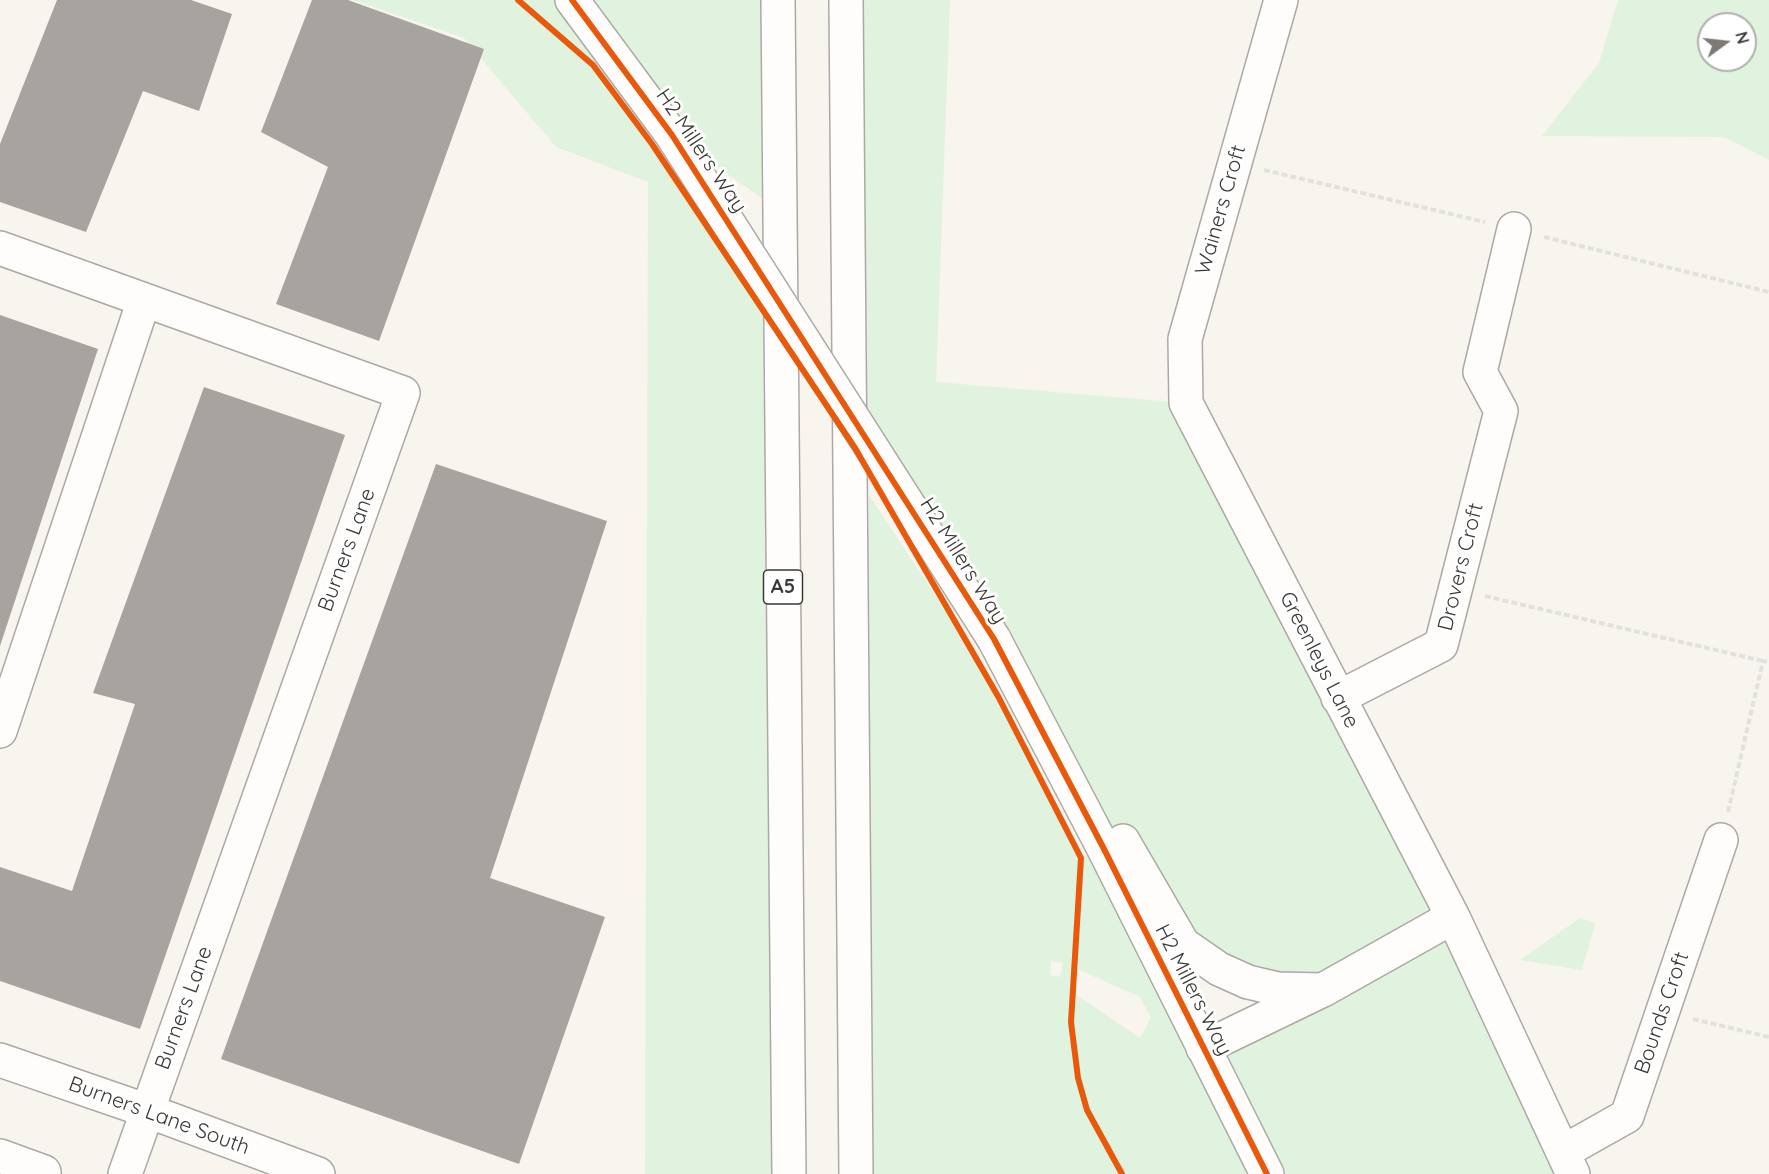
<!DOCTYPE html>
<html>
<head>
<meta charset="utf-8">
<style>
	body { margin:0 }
	#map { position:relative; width:1769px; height:1174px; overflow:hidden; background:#f8f4ee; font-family:Quicksand,sans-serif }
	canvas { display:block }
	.north { position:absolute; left:1697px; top:12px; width:60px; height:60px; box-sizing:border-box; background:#fff; border:2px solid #b1afae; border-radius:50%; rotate:75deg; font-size:16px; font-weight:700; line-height:24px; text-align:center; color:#3b3835 }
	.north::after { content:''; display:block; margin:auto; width:21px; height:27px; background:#7d7a76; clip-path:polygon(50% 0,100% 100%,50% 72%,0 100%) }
</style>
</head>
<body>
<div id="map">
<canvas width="1769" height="1174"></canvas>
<div class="north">N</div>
</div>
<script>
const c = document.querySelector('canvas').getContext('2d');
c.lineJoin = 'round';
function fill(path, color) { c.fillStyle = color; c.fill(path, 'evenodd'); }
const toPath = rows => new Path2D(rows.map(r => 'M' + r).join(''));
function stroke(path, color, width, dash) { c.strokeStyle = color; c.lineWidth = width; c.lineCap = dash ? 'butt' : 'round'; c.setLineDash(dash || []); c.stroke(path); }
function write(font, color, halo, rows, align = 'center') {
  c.font = font + ' Quicksand,sans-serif'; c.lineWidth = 6; c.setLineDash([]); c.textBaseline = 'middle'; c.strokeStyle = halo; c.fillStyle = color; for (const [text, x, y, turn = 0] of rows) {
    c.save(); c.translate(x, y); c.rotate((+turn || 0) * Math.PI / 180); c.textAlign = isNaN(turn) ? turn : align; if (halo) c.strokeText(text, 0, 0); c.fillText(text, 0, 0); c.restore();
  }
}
fill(toPath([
	[353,0,768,0,763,199,672,135,642,94,653,144,780,331,785,1174,645,1174,648,182,556,147,464,38],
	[846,0,950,0,936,382,1186,403,1573,1174,859,1174,869,495,970,648,999,698,1081,857,1104,849,1203,1048,1322,990,1219,969,1125,844,1062,769,849,378],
	[1051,961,1063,963,1060,977,1050,975],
	[1073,967,1140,997,1151,1018,1140,1038,1072,992],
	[1618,0,1769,0,1769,160,1724,137,1542,136,1599,63],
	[1709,24,1745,24,1745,60,1709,60],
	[1580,918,1595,924,1582,970,1520,960]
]), '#e0f3de');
fill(toPath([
	[57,0,191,0,232,14,199,111,143,91,86,232,0,202,0,144],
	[312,0,348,0,484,49,379,341,276,304,328,167,261,132],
	[0,315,98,349,0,646],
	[204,387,345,435,140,1029,0,981,0,867,72,891,135,704,93,693],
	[436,464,607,521,490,878,605,917,519,1164,221,1059]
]), '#a7a4a0');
const minor = toPath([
	[572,0,672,135],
	[1281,0,1185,339,1186,403,1453,917,1573,1174],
	[0,248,403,393,125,1174],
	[994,639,1104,849,1267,1174],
	[1338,698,1441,645,1501,411,1480,372,1514,229],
	[0,731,144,300],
	[1123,841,1183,944,1219,969,1248,982,1278,989,1323,990],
	[1203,1048,1323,990,1453,917],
	[0,1060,148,1111,318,1174],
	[1563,1152,1627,1116,1721,840],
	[0,1156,44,1172]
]);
const highway = toPath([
	[778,0,789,1174],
	[846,0,856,1174]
]);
stroke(minor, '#aca9a5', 36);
stroke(highway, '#aca9a5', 36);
stroke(toPath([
	[1264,170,1485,222],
	[1544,237,1769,292],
	[1485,596,1763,661],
	[1728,812,1763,661,1769,662],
	[1693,1019,1769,1037]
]), '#e3e1e0', 4, [6, 3]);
stroke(minor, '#fefdfc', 33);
stroke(highway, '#fefdfc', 33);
const minorBridge = toPath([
	[672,135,994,639]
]);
stroke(minorBridge, '#aca9a5', 36, []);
stroke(minorBridge, '#fefdfc', 33);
stroke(toPath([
	[518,0,593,65,652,144,855,448,999,698,1081,858,1071,1022,1078,1078,1087,1110,1122,1174],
	[572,0,672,135,994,639,1104,849,1267,1174]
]), '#e8590c', 6);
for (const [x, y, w] of [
	[783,587,39]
]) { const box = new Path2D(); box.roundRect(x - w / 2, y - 17, w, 34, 4.5); c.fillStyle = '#fff'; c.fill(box); stroke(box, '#3b3835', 1.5); }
write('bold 20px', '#3b3835', null, [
	["A5",783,587]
]);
write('21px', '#3b3835', '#fff', [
	["H2 Millers Way",701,151,56],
	["Wainers Croft",1221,210,-74],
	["Burners Lane",347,550,-70],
	["H2 Millers Way",963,561,58],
	["Drovers Croft",1461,567,-76],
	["Greenleys Lane",1319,660,63],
	["H2 Millers Way",1193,990,63],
	["Burners Lane",184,1008,-70],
	["Bounds Croft",1662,1013,-71],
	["Burners Lane South",159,1116,20]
]);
</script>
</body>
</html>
